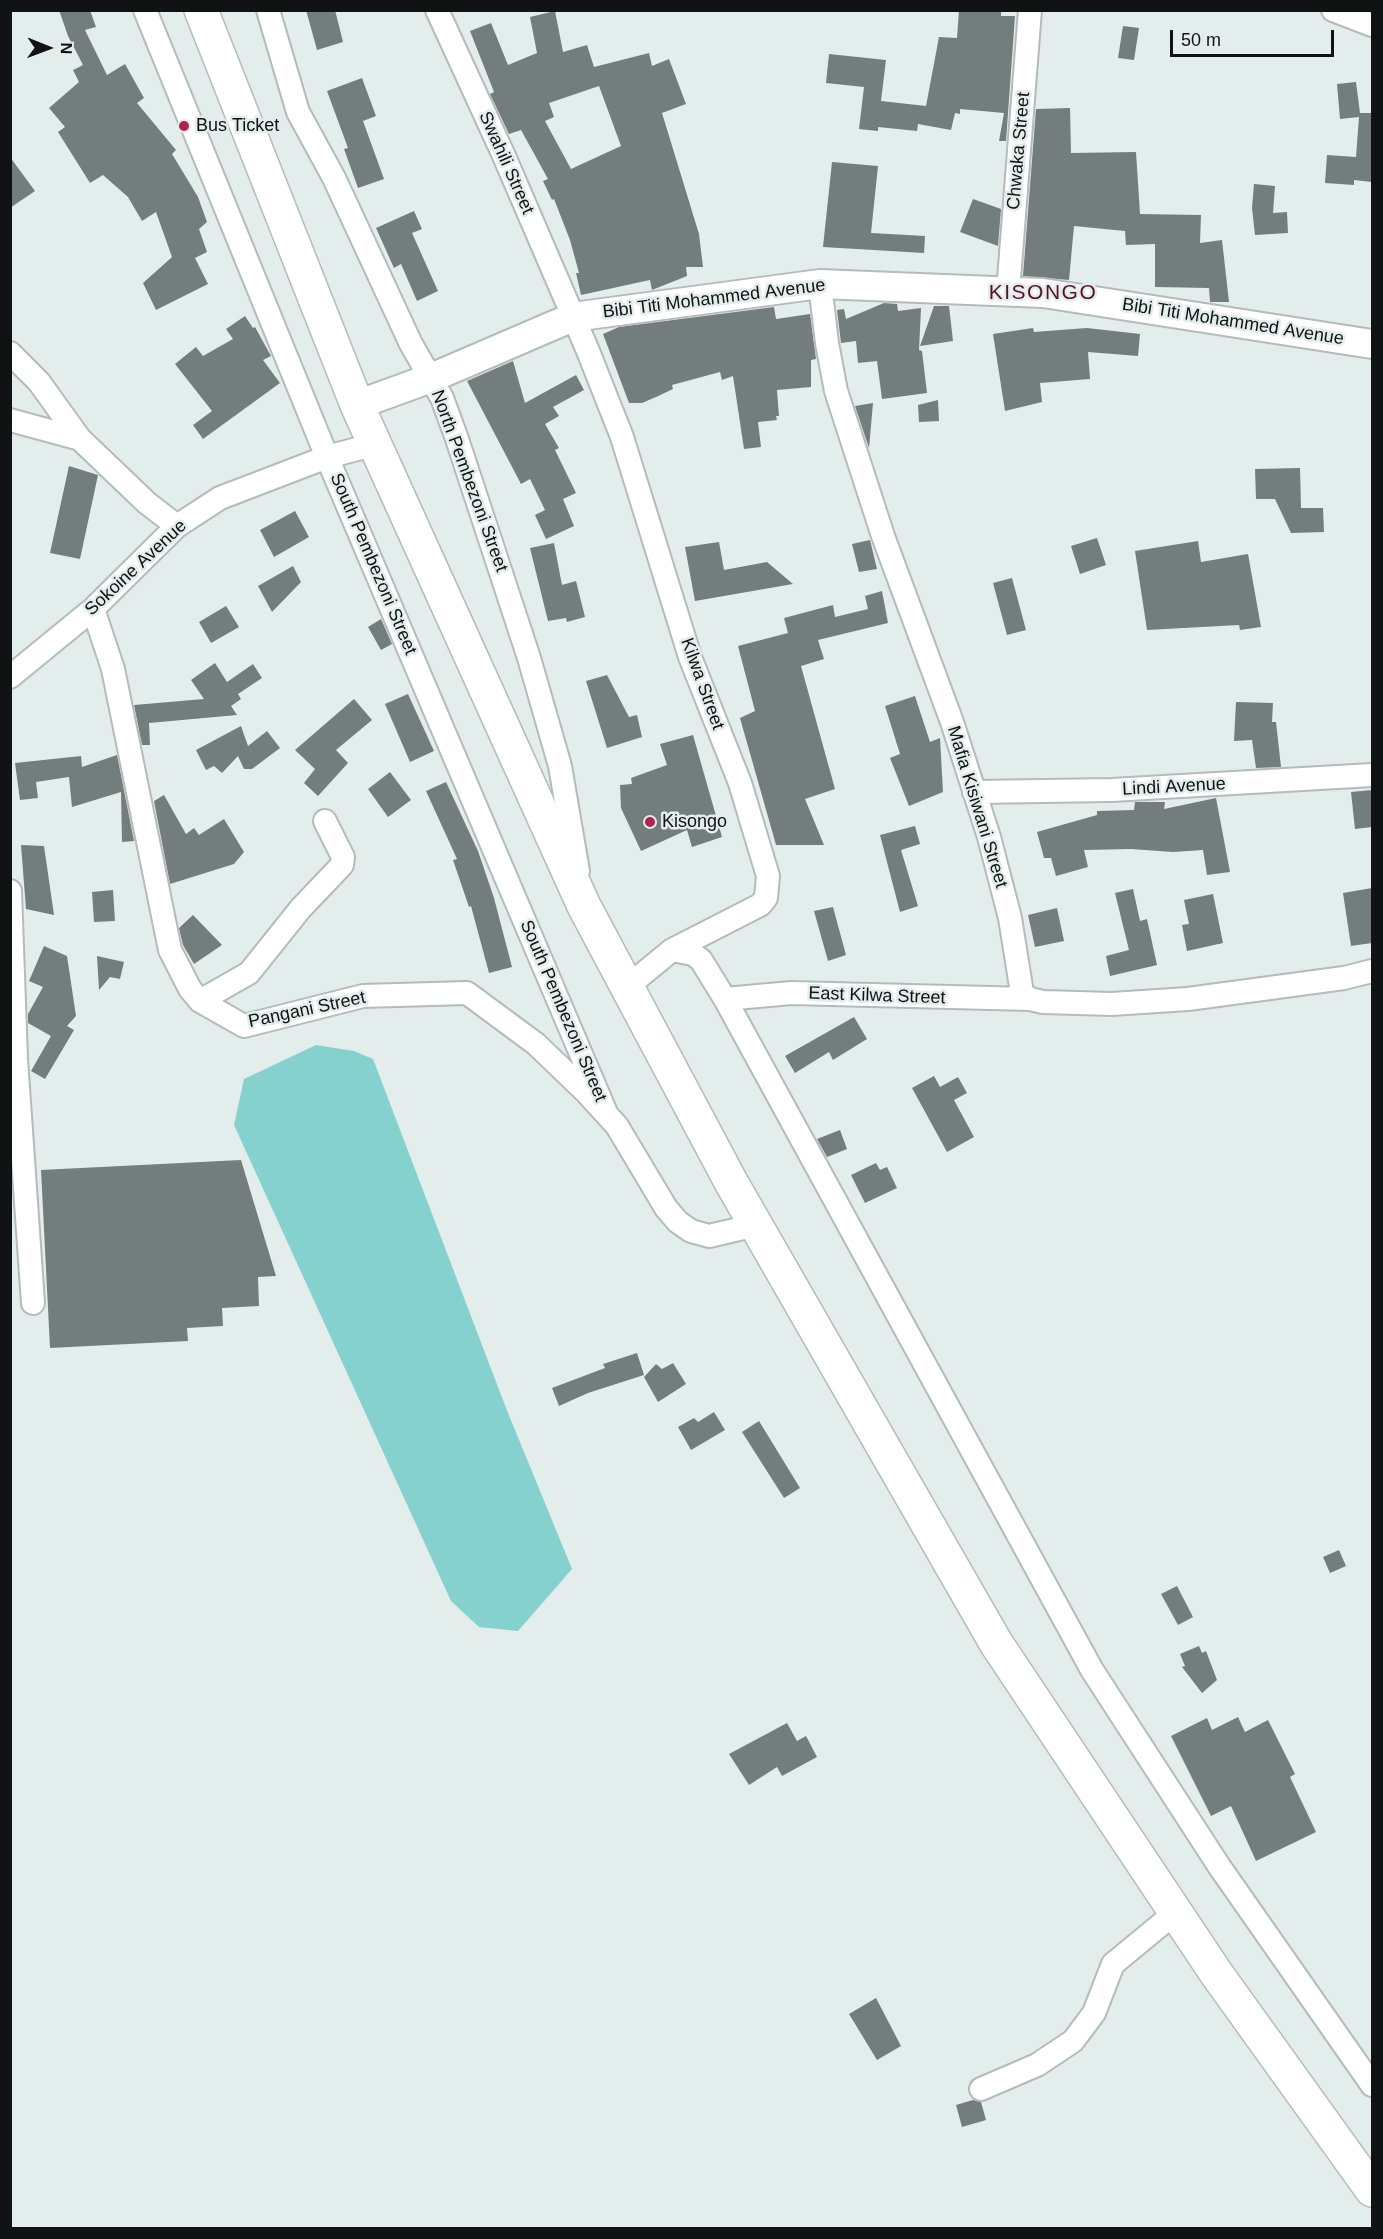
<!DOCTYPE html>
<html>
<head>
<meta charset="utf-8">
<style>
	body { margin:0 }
	#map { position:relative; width:1383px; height:2239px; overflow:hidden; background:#e3edec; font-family:Arial,sans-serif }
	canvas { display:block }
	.frame { position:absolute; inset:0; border:12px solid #101313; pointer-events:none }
	.north { position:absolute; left:18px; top:18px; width:60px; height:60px; -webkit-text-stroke:4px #e3edec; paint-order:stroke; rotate:91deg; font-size:16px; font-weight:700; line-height:24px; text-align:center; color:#101313 }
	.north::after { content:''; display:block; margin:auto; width:21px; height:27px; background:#101313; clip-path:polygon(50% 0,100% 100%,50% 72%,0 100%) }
	.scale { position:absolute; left:1170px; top:30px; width:164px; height:27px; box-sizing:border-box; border:3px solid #101313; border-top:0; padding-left:8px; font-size:18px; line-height:21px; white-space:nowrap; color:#101313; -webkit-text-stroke:4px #e3edec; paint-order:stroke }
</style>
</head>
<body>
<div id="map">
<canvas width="1383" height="2239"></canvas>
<div class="frame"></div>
<div class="north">N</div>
<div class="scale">50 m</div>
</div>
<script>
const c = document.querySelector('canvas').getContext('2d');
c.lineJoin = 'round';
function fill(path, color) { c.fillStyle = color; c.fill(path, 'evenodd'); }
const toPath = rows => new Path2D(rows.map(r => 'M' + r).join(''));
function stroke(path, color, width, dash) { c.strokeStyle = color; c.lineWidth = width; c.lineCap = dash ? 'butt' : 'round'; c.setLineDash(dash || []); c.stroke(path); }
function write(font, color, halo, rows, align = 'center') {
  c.font = font + ' Arial,sans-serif'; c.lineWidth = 5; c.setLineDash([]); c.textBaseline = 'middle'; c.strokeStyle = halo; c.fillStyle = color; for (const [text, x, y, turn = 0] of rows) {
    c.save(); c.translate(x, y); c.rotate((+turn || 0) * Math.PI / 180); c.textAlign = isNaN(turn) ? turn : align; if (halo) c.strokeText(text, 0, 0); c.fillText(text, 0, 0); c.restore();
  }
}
fill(toPath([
	[316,1045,354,1051,373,1059,506,1408,572,1569,518,1631,479,1627,451,1601,234,1125,244,1079]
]), '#84d1ce');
fill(toPath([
	[59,10,90,10,96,27,85,30,107,75,125,64,144,98,137,103,176,150,172,154,198,197,207,222,199,229,207,252,195,258,208,284,156,310,143,283,172,257,156,212,142,221,128,197,103,175,90,183,58,132,65,127,49,108,79,82,73,70,83,65,68,36],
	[306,10,335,10,343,42,317,50],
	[959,10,1001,10,1001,16,1015,16,1006,141,999,141,1004,113,960,109,960,114,955,113,951,130,918,124,917,131,878,127,878,131,859,129,864,87,826,83,829,54,886,60,881,101,926,106,939,37,957,38],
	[555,11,563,52,587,45,594,67,649,53,652,66,669,59,686,104,662,113,699,234,703,267,686,267,687,276,652,290,650,280,581,295,576,273,579,273,570,240,554,199,552,200,543,181,548,179,521,130,509,134,490,94,494,92,470,31,491,23,508,65,537,53,530,17],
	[599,86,621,146,571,169,545,121,554,117,549,103],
	[1123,26,1139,28,1134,60,1118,58],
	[362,78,376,116,363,121,384,179,358,188,344,149,348,148,327,91],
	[1356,82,1360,113,1372,113,1372,182,1354,180,1354,185,1325,183,1327,155,1356,157,1359,117,1340,119,1337,84],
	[1070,108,1071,153,1136,152,1140,214,1201,215,1200,243,1222,240,1229,302,1210,302,1209,288,1155,287,1155,244,1126,245,1125,231,1074,226,1069,280,1023,276,1036,109],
	[10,157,35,191,10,208],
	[832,162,878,166,871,233,925,236,924,253,823,247],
	[1254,184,1275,186,1273,213,1287,212,1288,233,1255,235,1252,208],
	[973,199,1001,209,998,246,960,232],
	[414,211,422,229,412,233,438,291,417,301,401,264,394,268,376,228],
	[884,303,897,304,898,311,921,308,919,350,922,351,927,393,882,399,877,361,858,363,856,341,841,343,837,310,844,309,846,319],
	[934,306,949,306,953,341,920,346],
	[774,307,776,319,810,314,816,359,811,360,811,387,777,390,779,416,776,416,777,420,758,422,761,447,744,449,733,376,722,380,720,372,672,385,673,389,656,397,642,403,629,403,603,334,619,327],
	[245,316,253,328,255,327,271,356,263,360,280,383,203,439,193,425,212,411,175,364,196,347,203,356,233,339,226,329],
	[1033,328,1034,332,1087,328,1140,334,1138,356,1088,352,1090,379,1040,383,1042,402,1005,411,993,334],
	[513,361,525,403,576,375,584,390,553,407,559,416,545,424,559,448,555,450,576,493,563,499,574,526,546,539,535,515,545,510,530,479,521,484,467,381],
	[938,400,939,421,919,422,918,405],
	[873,403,869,448,855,406],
	[69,466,98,475,80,559,50,553],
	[1300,468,1301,508,1323,508,1324,532,1291,533,1275,499,1256,499,1255,469],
	[295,511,309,537,274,557,260,530],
	[1097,538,1106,565,1080,574,1071,546],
	[870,540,877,569,859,572,852,544],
	[1198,541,1201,562,1248,554,1261,627,1240,630,1239,625,1147,630,1135,551],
	[719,542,724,570,767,562,793,584,695,601,685,547],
	[554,543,562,585,576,581,585,617,567,622,566,618,548,621,530,548],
	[293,566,301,582,272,612,258,586],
	[1012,578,1026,630,1007,635,993,583],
	[882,591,888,623,818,640,824,659,801,666,835,789,805,799,824,845,776,845,740,718,755,711,738,646,788,633,784,618,833,605,835,617,868,609,865,596],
	[226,606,239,627,211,643,199,622],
	[381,619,392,644,381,650,368,627],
	[215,663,227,682,253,664,262,678,238,694,241,699,231,706,237,715,149,723,150,745,142,745,134,705,204,699,191,680],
	[607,675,629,717,637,715,642,737,607,748,586,681],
	[408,694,434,751,410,762,385,704],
	[915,696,930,742,940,738,943,792,909,806,890,758,900,754,885,706],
	[354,699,372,720,336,750,348,763,318,796,304,783,315,769,295,750],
	[1236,702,1273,703,1272,722,1276,722,1281,767,1256,768,1252,740,1234,741],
	[241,726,248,746,267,731,280,748,252,769,244,769,238,756,222,773,214,766,206,770,196,750],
	[693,735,722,837,692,847,687,830,641,851,621,808,620,785,632,784,631,778,667,765,660,744],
	[117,755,134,841,122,842,121,792,72,807,69,777,36,782,38,798,20,800,15,763,81,756,82,767],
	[390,772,411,800,388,817,368,789],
	[446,782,478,851,494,898,512,967,489,973,471,906,469,907,453,860,457,859,426,791],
	[1372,790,1372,827,1355,829,1351,792],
	[164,795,186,834,194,828,199,835,224,819,244,852,234,864,170,884,154,801],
	[1216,798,1230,872,1207,875,1203,850,1173,852,1131,849,1084,850,1088,867,1056,876,1051,858,1044,858,1037,832,1097,815,1097,811,1134,810,1135,802,1165,802,1164,809],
	[915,826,920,844,901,850,918,906,900,912,880,835],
	[21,845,44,846,54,915,26,909],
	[1372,888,1372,943,1351,946,1343,893],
	[1133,889,1140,921,1147,919,1157,965,1110,976,1106,956,1129,950,1115,893],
	[113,890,115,921,94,922,92,892],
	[1213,894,1223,943,1187,951,1182,925,1189,924,1184,900],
	[833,907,846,955,828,961,814,911],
	[1057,908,1064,941,1035,947,1028,915],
	[193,915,222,945,194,964,183,945,179,928],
	[44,946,67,956,76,1016,67,1026,74,1030,45,1079,31,1071,51,1036,28,1023,28,1014,43,987,29,981],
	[97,956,124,962,120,979,110,977,99,990],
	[854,1017,867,1039,833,1060,829,1052,795,1073,785,1056],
	[934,1076,940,1087,958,1077,967,1093,954,1100,974,1137,947,1152,912,1088],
	[840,1130,847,1149,827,1157,817,1139],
	[241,1160,276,1276,258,1277,259,1306,222,1308,223,1326,187,1328,188,1341,50,1348,41,1170],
	[876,1163,880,1170,887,1167,897,1188,865,1203,851,1175],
	[637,1353,644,1375,588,1393,559,1406,552,1388,605,1368,603,1364],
	[673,1363,686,1384,658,1402,644,1377,656,1364,662,1369],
	[714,1412,725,1430,691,1450,678,1427,694,1418,698,1422],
	[759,1421,800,1488,784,1498,742,1432],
	[1339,1550,1346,1566,1330,1573,1323,1557],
	[1177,1586,1193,1617,1178,1625,1161,1594],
	[1199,1646,1202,1653,1206,1651,1217,1680,1202,1693,1182,1667,1185,1666,1180,1654],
	[1238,1717,1245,1732,1268,1720,1295,1774,1290,1777,1316,1832,1256,1861,1231,1806,1211,1816,1171,1736,1207,1718,1212,1730],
	[787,1723,797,1741,806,1736,817,1757,782,1776,777,1767,749,1785,729,1754],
	[876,1998,901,2046,877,2060,849,2014],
	[973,2100,981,2102,986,2120,962,2127,956,2105]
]), '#747d7d');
const minor = toPath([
	[145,10,327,457,607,1115],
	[268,10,298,112,334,178,411,344,442,398,457,439,529,658,560,766,578,871],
	[437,10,504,156,588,351,622,437,690,657,740,783,768,876,766,898,760,905,672,950,628,986],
	[1333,10,1372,25],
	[820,284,827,343,836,391,883,536,952,722,989,837,1010,918,1022,993,1030,999,1043,1002,1112,1004,1188,999,1344,978,1372,971],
	[1008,292,1030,10],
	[10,353,39,382,80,439],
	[10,420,80,439,147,503,177,526],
	[93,609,113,669,170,950,190,989,200,1001,244,1026,363,996,467,993,536,1044,587,1093,617,1126,666,1208,678,1222,691,1231,709,1236,756,1225],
	[10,677,93,609,177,526,220,498,327,457,376,444],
	[974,792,1112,790,1372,775],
	[10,891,16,1059,33,1303],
	[672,950,693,954,701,960,725,999,1092,1670,1219,1866,1372,2085],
	[725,999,791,993,1030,999],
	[200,1001,249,973,301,908,342,865,343,857,325,821],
	[981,2089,1037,2065,1073,2041,1094,2013,1113,1964,1176,1912]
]);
const tertiary = toPath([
	[357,405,431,378,573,317,820,284,1043,293,1372,344]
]);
const trunk = toPath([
	[201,10,357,405,584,906,731,1182,996,1643,1216,1973,1372,2190]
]);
stroke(minor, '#b2bcbb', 26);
stroke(tertiary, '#b2bcbb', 32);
stroke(trunk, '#b2bcbb', 36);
stroke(minor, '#fff', 22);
stroke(tertiary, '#fff', 28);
stroke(trunk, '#fff', 33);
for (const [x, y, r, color] of [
	[184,126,6,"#b2214d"],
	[650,822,6,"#b2214d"]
]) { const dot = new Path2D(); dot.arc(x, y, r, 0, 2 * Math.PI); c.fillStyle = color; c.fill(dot); stroke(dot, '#e3edec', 2); }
write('18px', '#101313', '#e3edec', [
	["Bus Ticket",196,126],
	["Kisongo",662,822]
], 'left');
write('18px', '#101313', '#e3edec', [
	["Chwaka Street",1019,151,-85],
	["Swahili Street",506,163,66],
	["Bibi Titi Mohammed Avenue",714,299,-7],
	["Bibi Titi Mohammed Avenue",1233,322,9],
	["North Pembezoni Street",469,481,70],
	["South Pembezoni Street",373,564,67],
	["Sokoine Avenue",136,568,-43],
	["Kilwa Street",702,684,70],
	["Lindi Avenue",1174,787,-3],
	["Mafia Kisiwani Street",977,807,73],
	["East Kilwa Street",877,996,2],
	["Pangani Street",307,1010,-12],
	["South Pembezoni Street",563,1011,67]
]);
c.letterSpacing = '1.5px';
write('21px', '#581426', '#e3edec', [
	["KISONGO",1043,293]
]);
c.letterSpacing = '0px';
</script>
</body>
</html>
